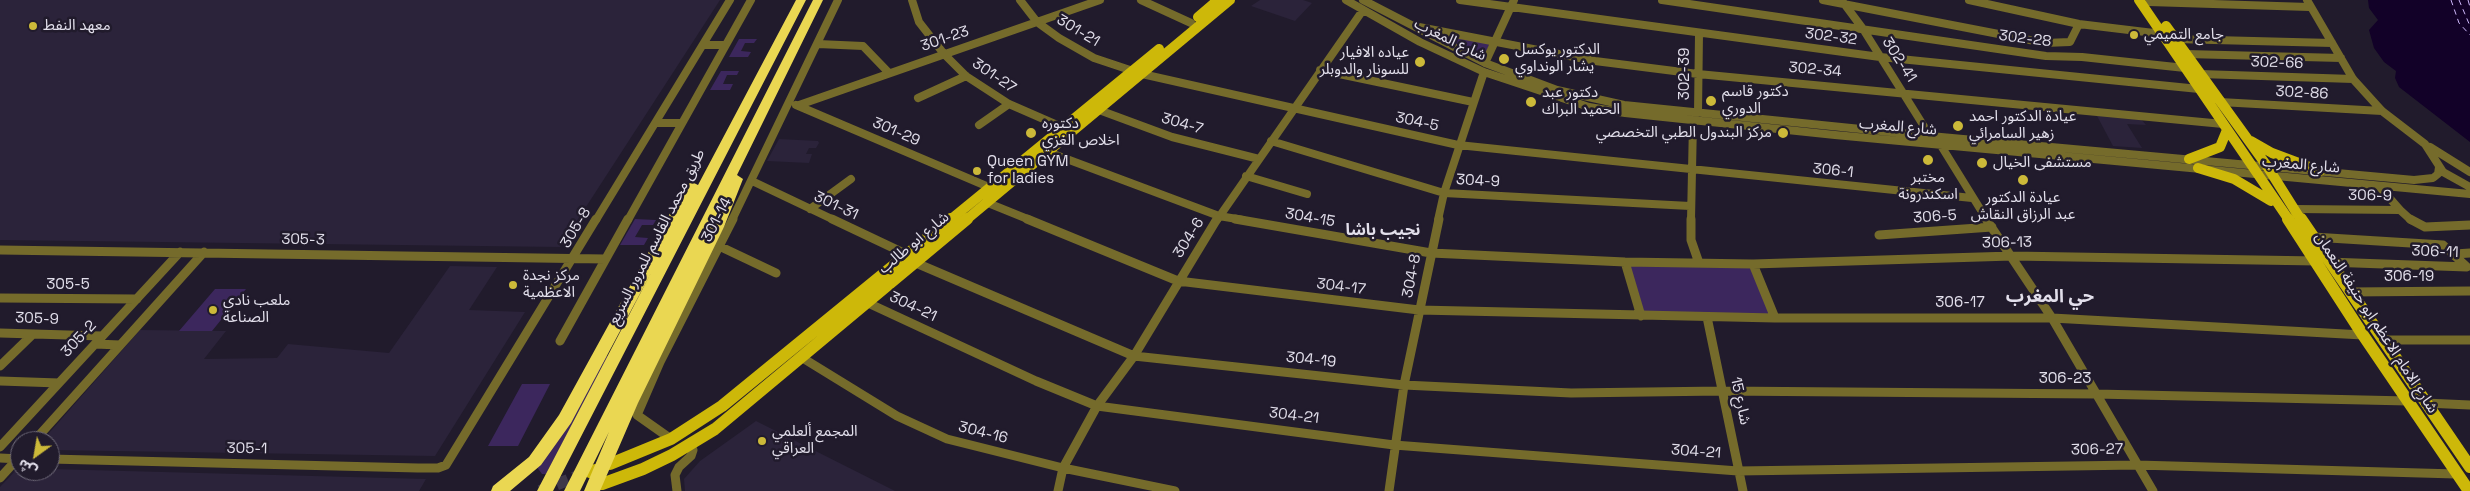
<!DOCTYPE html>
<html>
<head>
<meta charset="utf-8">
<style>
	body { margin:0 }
	#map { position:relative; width:2470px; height:491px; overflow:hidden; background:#211b2c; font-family:"Space Grotesk","Noto Sans Arabic",sans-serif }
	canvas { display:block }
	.north { position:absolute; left:10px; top:431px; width:50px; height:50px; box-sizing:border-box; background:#211b2c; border:1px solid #6e6978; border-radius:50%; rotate:212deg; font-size:14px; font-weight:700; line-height:20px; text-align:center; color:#e2dfeb }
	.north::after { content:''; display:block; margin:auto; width:18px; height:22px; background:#ccb939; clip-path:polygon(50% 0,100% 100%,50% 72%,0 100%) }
</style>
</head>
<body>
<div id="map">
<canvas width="2470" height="491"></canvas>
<div class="north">ش</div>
</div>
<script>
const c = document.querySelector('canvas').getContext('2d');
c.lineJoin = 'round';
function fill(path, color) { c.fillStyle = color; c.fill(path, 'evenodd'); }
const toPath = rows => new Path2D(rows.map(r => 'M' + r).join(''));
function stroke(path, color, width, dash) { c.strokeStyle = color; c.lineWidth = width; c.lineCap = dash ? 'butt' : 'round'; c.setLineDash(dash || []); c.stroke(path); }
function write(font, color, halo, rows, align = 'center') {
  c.font = font + ' "Space Grotesk","Noto Sans Arabic",sans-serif'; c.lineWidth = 5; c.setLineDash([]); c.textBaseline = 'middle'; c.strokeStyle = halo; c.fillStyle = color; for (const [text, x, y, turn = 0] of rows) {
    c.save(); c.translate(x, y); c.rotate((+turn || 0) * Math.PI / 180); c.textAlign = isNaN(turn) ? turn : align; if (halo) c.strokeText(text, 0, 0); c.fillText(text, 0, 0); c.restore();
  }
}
fill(toPath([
	[0,0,720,0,560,247,0,240],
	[1260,0,1303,0,1312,3,1295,21,1251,6],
	[2096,114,2140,118,2146,125,2127,124,2142,148,2113,146],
	[779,139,818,141,819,143,816,148,809,148,806,154,812,154,809,163,767,161],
	[450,266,497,267,469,310,525,312,435,456,50,450,50,441,42,441,140,330,226,331,204,359,277,358,288,344,389,353],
	[756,421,895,491,685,491,684,479,700,461],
	[17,469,20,469,20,471,50,469,426,479,419,491,0,491,0,487]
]), '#2b233a');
fill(toPath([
	[1438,33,1490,43,1483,59,1435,36],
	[739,39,757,39,754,43,745,43,741,51,751,52,748,57,729,57],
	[721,71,739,71,737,75,727,75,723,84,733,84,730,90,710,90],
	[635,219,656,220,653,225,642,225,635,237,648,238,644,245,620,245],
	[1625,262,1753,264,1775,318,1641,316],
	[215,289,246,289,212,331,179,331],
	[604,356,608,356,546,474,542,474,536,466],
	[522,384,550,384,518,446,488,446]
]), '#3c275d');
fill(toPath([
	[2368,0,2470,0,2470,142,2399,87,2395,78,2396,71,2384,62,2374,48,2369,30,2378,20,2369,8]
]), '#120128');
stroke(toPath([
	[2451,0,2459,23,2470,35],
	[2459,0,2470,26],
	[2468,0,2470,7]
]), '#ceb8fb', 1, [5.5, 4.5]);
stroke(toPath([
	[540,491,583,474]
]), '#3e3849', 12, [12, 6]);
stroke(toPath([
	[912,0,919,22,944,54,966,76,1009,104,1064,128],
	[1020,0,1037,22,1059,38,1094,58,1133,71],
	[1141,0,1191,23],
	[1346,0,1420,42,1484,72,1589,107,1625,113,1835,135,2470,194],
	[1363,0,1485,63,1557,90,1624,105,1930,136,2414,180,2433,178,2438,174,2439,167],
	[1460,0,1880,57,2199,89],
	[1662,0,2046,56,2082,57,2185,68],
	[1823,0,2045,43,2070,42,2079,24],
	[1969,0,2079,24,2162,34],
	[2307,0,2353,79,2382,111,2425,144,2443,172,2470,187],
	[1843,2,1863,29,1930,136],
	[2149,2,2309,7],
	[1419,27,1595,61,1698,74,2223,124],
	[2175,39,2332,43],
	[818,44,863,46,889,73],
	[703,45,725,45],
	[2186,54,2341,58],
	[1485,63,1514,0],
	[1320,70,1473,102],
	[1142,74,1458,145,1972,198],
	[2200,74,2353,79],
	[918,98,966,76],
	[2220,102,2382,111],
	[796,105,991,188],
	[799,105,1100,0],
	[1099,110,1172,137,1259,159],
	[1698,113,1699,34],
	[656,123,681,123],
	[979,125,1009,104],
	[1271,141,1444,193,1690,206],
	[1940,144,1987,220],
	[2430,147,2470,172],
	[1048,152,1219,216,1243,220],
	[1246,176,1307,194],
	[752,181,834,220],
	[2379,186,2400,210],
	[988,203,1030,220],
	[810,209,851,179],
	[2295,209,2400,210,2411,220],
	[596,220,730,0],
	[628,220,751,0],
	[732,220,838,0],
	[1217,220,1363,10],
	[1438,220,1444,193,1484,72],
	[1691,220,1693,122]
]), '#756b2b', 8);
stroke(toPath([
	[832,219,908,255],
	[1027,219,1178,281,1419,310,1775,318,2052,318,2363,335],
	[1235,219,1431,253,1625,262,1753,264,2012,256,2317,261],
	[1691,219,1691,240,1699,263],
	[1986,219,2052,318,2153,491],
	[2410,219,2425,227,2470,225],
	[1879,235,1992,227],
	[2313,237,2443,245,2467,267,2328,262],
	[719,246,776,273],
	[0,250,605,259],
	[2455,254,2470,253],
	[1625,262,1641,316],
	[916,263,1134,356,1404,385,1571,393,1722,391,2096,394,2408,401],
	[1753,264,1775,318],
	[2349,292,2470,291],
	[0,298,137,299],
	[868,303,1036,381,1097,406,1394,445,1738,471,2137,465,2456,474],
	[1707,317,1743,491],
	[0,333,102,336],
	[2382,340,2470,340],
	[560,341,628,219],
	[95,344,120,345],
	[801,357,897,416,947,439,1063,468,1175,491],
	[0,366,33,334],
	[0,381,59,383],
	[2425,403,2470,405],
	[671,439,637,415,660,362,733,219],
	[34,441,204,252],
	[0,447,180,252],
	[0,458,20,459],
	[50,459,418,468,438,468,446,465,596,219],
	[0,478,20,456],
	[677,491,675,475,679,467,691,456,693,450,690,444],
	[1058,491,1063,468,1097,406,1134,356,1217,219],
	[1389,491,1404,385,1439,219]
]), '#756b2b', 9);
stroke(toPath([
	[2139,0,2289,220],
	[1198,17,1218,0],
	[2166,26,2267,166,2301,220],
	[2251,141,2272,153,2320,171],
	[2189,159,2220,147,2227,130],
	[2198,168,2234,179,2271,201],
	[950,220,1159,49],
	[966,220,1230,0]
]), '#cdb809', 10);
stroke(toPath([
	[2288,219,2363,335,2469,491],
	[2301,219,2470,467],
	[610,464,671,439,722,406,951,219],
	[590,472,595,470],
	[602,484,643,469,672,455,715,429,967,219]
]), '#cdb809', 12);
fill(toPath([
	[796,0,806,0,553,491,537,491,651,273,571,423,541,465,510,491,491,491,493,486,529,457,559,415,685,186,692,182,698,185,796,0],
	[813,0,823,0,737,175,743,179,724,227,638,403,600,491,584,491,609,432,580,491,564,491,813,0]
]), '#ead752');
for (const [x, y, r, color] of [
	[33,26,5,"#ccb939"],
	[2134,35,5,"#ccb939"],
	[1504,59,6,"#ccb939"],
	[1420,62,6,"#ccb939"],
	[1711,101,6,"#ccb939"],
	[1531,102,6,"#ccb939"],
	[1958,126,6,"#ccb939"],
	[1031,133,6,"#ccb939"],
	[1783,133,6,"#ccb939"],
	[1928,160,6,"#ccb939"],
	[1982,163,6,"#ccb939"],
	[977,171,5,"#ccb939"],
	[2023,180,6,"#ccb939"],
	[513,285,5,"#ccb939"],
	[213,310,5,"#ccb939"],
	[762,441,5,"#ccb939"]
]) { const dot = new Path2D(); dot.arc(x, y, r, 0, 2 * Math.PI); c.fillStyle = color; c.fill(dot); stroke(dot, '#211b2c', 2); }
write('15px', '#e2dfeb', '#211b2c', [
	["معهد النفط",43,26],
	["جامع التميمي",2144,35],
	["الدكتور يوكسل",1515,50],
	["يشار الونداوي",1515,67],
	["عياده الافيار",1409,53,"right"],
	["للسونار والدوبلر",1409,70,"right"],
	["دكتور قاسم",1722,92],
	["الدوري",1722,109],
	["دكتور عبد",1542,93],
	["الحميد البراك",1542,110],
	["عيادة الدكتور احمد",1969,117],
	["زهير السامرائي",1969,134],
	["دكتوره",1042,124],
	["اخلاص الغزي",1042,141],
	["مركز البندول الطبي التخصصي",1772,133,"right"],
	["Queen GYM",987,162],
	["for ladies",987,179],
	["مستشفى الخيال",1993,163],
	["مختبر",1928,178,"center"],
	["اسكندرونة",1928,195,"center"],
	["عيادة الدكتور",2023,198,"center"],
	["عبد الرزاق النقاش",2023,215,"center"],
	["مركز نجدة",523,276],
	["الاعظمية",523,293],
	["ملعب نادي",223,301],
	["الصناعة",223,318],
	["المجمع ألعلمي",772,432],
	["العراقي",772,449]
], 'left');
write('15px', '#e2dfeb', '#211b2c', [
	["301-21",1078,31,31],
	["302-32",1831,37,7],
	["301-23",945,39,-19],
	["302-28",2025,39,7],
	["شارع المغرب",1450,40,26],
	["302-41",1899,60,57],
	["302-66",2277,63,2],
	["302-34",1815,70,5],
	["302-39",1685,74,-90],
	["301-27",994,76,34],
	["302-86",2302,93,3],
	["304-5",1417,122,12],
	["304-7",1182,124,16],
	["شارع المغرب",1898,127,5],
	["301-29",896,132,23],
	["شارع المغرب",2301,165,5],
	["306-1",1833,171,6],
	["304-9",1478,181,3],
	["306-9",2370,196,1],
	["301-31",836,206,25],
	["306-5",1935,217,-4],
	["304-15",1310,218,10],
	["301-14",717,220,-63],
	["305-8",576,228,-59],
	["طريق محمد القاسم للمرور السريع",657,237,-63],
	["304-6",1189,238,-58],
	["305-3",303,240,1],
	["شارع ابو طالب",914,243,-40],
	["306-13",2007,243,-1],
	["306-11",2435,252,2],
	["304-8",1412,276,-79],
	["306-19",2409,277],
	["305-5",68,285],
	["304-17",1341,287,7],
	["306-17",1960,303],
	["304-21",913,307,25],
	["305-9",37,319,2],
	["شارع الامام الاعظم ابو حنيفة النعمان",2376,323,57],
	["305-2",79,339,-47],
	["304-19",1311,360,6],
	["306-23",2065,379],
	["شارع 15",1740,401,78],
	["304-21",1294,416,7],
	["304-16",983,433,14],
	["305-1",247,449,1],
	["306-27",2097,450,-1],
	["304-21",1696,452,4]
]);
write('bold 16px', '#e2dfeb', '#211b2c', [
	["نجيب باشا",1383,231]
]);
write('bold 18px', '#e2dfeb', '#211b2c', [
	["حي المغرب",2050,297]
]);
</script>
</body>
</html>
